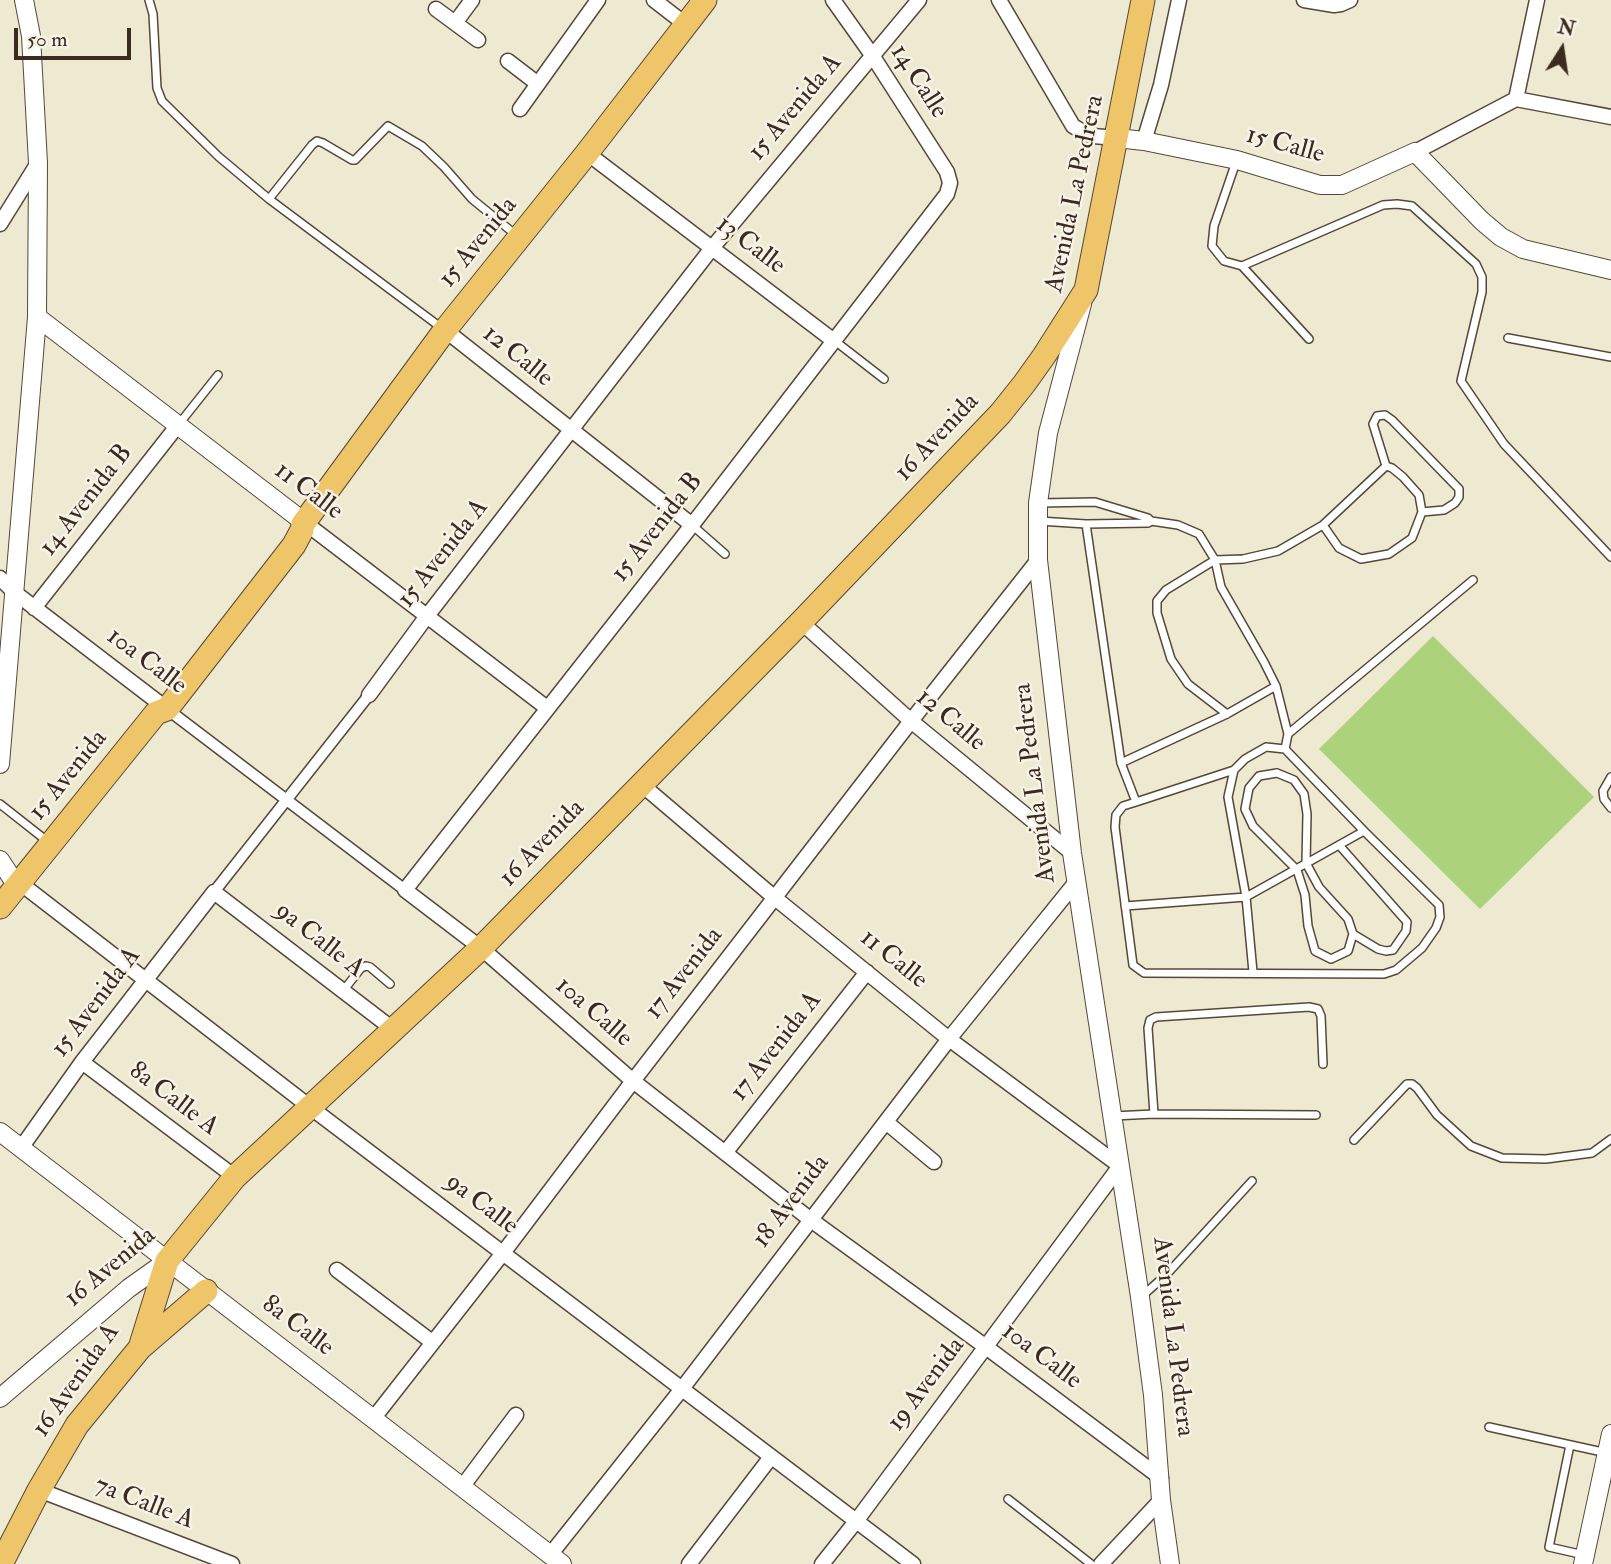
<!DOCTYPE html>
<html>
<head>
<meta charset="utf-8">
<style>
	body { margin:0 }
	#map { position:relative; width:1611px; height:1564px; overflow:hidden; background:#eee9d1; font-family:"IM FELL Double Pica",serif }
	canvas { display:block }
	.north { position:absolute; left:1527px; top:14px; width:70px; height:70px; -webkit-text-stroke:5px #f7f3e8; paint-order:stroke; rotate:12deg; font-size:19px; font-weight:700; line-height:28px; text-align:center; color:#3b2a1e }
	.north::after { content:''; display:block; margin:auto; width:24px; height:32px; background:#3b2a1e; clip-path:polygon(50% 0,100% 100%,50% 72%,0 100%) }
	.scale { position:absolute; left:14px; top:28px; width:117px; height:32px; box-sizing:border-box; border:4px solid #3b2a1e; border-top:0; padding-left:9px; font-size:21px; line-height:24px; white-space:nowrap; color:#3b2a1e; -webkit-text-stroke:5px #f7f3e8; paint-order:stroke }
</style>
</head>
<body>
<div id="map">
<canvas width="1611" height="1564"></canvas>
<div class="north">N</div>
<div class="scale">50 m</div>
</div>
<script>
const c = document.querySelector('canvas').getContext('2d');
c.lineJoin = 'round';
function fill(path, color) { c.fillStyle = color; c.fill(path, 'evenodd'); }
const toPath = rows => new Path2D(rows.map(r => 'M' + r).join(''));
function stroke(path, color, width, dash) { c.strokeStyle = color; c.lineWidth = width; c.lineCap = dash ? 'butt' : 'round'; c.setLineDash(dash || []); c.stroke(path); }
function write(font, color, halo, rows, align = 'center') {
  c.font = font + ' "IM FELL Double Pica",serif'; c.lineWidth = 5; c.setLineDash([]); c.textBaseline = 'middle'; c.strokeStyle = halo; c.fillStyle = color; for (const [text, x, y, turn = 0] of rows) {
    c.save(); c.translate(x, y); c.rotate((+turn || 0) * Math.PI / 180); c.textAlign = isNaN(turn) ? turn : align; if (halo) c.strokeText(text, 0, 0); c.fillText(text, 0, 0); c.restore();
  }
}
fill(toPath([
	[1433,636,1594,797,1480,909,1319,749]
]), '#add27c');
const service = toPath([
	[149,0,153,14,157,88,162,101,219,157,269,199,443,329],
	[1236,162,1214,226,1212,246,1224,261,1242,266,1383,205,1397,204,1412,206,1476,264,1482,277,1482,292,1461,381,1504,444,1611,557],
	[269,199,312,145,317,141,323,143,352,160,355,160,388,126,422,146,444,167,472,199,516,235],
	[1242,266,1309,339],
	[1508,338,1611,357],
	[835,341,884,379],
	[179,424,218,375],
	[1386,466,1373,424,1377,416,1385,415,1392,420,1459,489,1459,497,1455,503,1444,510,1422,512],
	[1039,503,1095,502,1148,518,1151,521,1178,525,1199,534,1215,560,1221,587,1264,662,1276,686,1288,734,1285,749,1364,831,1439,905,1440,917,1436,928,1422,948,1396,970,1384,974,1144,973,1133,965,1115,827,1116,815,1123,806,1136,802],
	[1039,521,1086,524,1148,523,1151,521],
	[1086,524,1121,763,1136,802,1234,770],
	[692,525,725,554],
	[1227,714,1188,684,1171,659,1157,613,1157,601,1166,590,1215,560,1243,559,1278,551,1323,525,1386,466,1392,468,1403,477,1419,495,1422,512,1412,538,1389,554,1361,559,1339,548,1323,525],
	[1288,734,1473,580],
	[1121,763,1227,714,1276,686],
	[1277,773,1294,780,1304,794,1307,814,1306,863,1319,887,1348,919,1353,934,1348,951,1331,959,1315,951,1308,926,1305,895,1297,870,1253,826,1245,809,1249,788,1259,776,1277,773],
	[1611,777,1603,791,1604,799,1611,808],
	[0,804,47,841],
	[1339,845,1407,922,1406,931,1393,950,1386,951,1378,949,1353,934],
	[1125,906,1246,897,1364,831],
	[1253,972,1246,897,1228,797,1234,770,1245,759,1266,747,1285,749],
	[343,991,361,968,366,966,370,967,390,984],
	[1154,1114,1148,1028,1150,1020,1156,1017,1309,1007,1318,1009,1321,1016,1323,1064],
	[1113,1116,1154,1114,1316,1115],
	[1354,1140,1407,1084,1412,1084,1417,1088,1437,1115,1471,1146,1502,1158,1546,1159,1592,1153,1611,1139],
	[1141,1297,1167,1274,1252,1181],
	[1489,1427,1607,1453],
	[1570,1445,1549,1547,1584,1555],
	[1008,1499,1091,1564]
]);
const pedestrian = toPath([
	[167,709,405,890],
	[214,892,369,695]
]);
const minor = toPath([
	[654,0,685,24],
	[833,0,872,55,947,172,950,183,947,194,692,525,405,890,481,948,633,1081,811,1220,986,1347,1161,1478],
	[999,0,1073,126,1083,132,1093,136,1117,138],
	[1304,0,1334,5,1341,4,1350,0],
	[436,9,478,40],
	[455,23,472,0],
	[508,61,538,84],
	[1516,99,1537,0],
	[520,109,598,0],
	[1144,141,1161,85,1179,0],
	[1415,152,1516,99,1611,117],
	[587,153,834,341],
	[0,224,38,163],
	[445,330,692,525],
	[304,522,547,708],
	[0,578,14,592,167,709],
	[34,608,178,425],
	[801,622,911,721,1072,853],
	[369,695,427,616,712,248,919,0],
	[641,784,775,898,949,1039,1120,1166,857,1520,822,1564],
	[20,883,310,1107,913,1564],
	[82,1062,235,1177],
	[886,1122,934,1162],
	[21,1148,82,1062,214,892,394,1030],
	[725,1153,867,972],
	[337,1270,432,1342],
	[373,1419,503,1253,633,1081,911,721,1038,560],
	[462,1487,516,1415],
	[39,1490,232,1564],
	[550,1555,681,1390,949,1039,1076,882],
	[689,1564,771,1457],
	[1101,1564,1161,1500]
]);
const tertiary = toPath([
	[1117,138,1144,141,1237,160,1320,185,1342,185,1415,152,1482,221,1501,237,1523,249,1611,270],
	[1082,304,1048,433,1038,503,1038,560,1072,853,1140,1297,1153,1395,1161,1500,1170,1564],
	[37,317,304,522],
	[0,764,37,317,38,163,31,36,24,0],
	[0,860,11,877,20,883],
	[0,1132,562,1564],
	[0,1398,129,1288,167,1261],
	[1583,1564,1611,1434]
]);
const primary = toPath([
	[0,907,156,713,167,709,294,545,302,530,303,524,445,330,587,153,705,0],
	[140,1348,206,1291],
	[1,1564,39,1490,77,1425,140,1348,167,1261,235,1177,481,948,801,622,1000,414,1024,384,1044,356,1086,290,1143,0]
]);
stroke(service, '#564739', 10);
stroke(pedestrian, '#564739', 13);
stroke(minor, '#564739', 17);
stroke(tertiary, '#564739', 20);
stroke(primary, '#564739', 25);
stroke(service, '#fff', 7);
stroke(pedestrian, '#fff', 10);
stroke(minor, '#fff', 14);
stroke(tertiary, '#fff', 18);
stroke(primary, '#eec569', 23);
write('26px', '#3b2a1e', '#f7f3e8', [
	["14 Calle",918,82,57],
	["15 Avenida A",796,108,-50],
	["15 Calle",1285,146,15],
	["Avenida La Pedrera",1076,194,-78],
	["15 Avenida",479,243,-51],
	["13 Calle",750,246,37],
	["12 Calle",517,357,39],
	["16 Avenida",938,438,-47],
	["11 Calle",308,492,37],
	["14 Avenida B",87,501,-52],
	["15 Avenida B",658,528,-52],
	["15 Avenida A",444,554,-52],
	["10a Calle",146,662,37],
	["12 Calle",950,721,40],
	["15 Avenida",69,776,-51],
	["Avenida La Pedrera",1036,783,-97],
	["16 Avenida",543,844,-46],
	["9a Calle A",319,941,38],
	["11 Calle",893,960,39],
	["17 Avenida",685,974,-52],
	["15 Avenida A",97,1003,-53],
	["10a Calle",593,1013,41],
	["17 Avenida A",777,1047,-52],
	["8a Calle A",173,1100,37],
	["18 Avenida",792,1202,-53],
	["9a Calle",481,1205,37],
	["16 Avenida",111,1268,-40],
	["8a Calle",297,1327,37],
	["Avenida La Pedrera",1172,1337,83],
	["10a Calle",1041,1357,37],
	["16 Avenida A",77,1381,-55],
	["19 Avenida",927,1385,-53],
	["7a Calle A",144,1504,21]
]);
</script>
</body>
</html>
